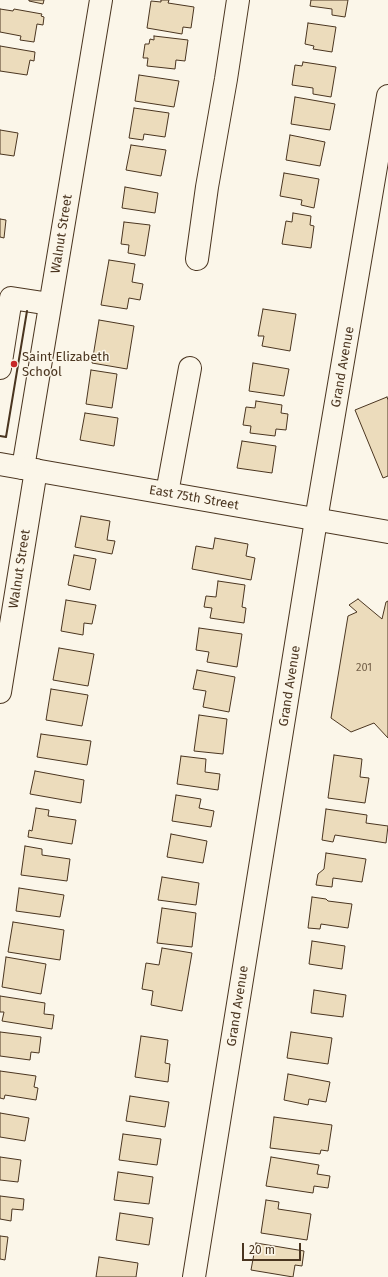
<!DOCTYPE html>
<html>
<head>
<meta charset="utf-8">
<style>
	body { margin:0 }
	#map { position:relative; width:388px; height:1277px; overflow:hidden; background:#fbf6e9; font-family:"Fira Sans",sans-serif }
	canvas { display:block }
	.scale { position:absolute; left:242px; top:1243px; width:59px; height:18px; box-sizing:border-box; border:2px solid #4a3520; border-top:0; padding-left:5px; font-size:12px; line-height:14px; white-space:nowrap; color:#4a3520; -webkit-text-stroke:3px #fbf6e9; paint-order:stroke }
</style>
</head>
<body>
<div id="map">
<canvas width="388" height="1277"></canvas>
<div class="scale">20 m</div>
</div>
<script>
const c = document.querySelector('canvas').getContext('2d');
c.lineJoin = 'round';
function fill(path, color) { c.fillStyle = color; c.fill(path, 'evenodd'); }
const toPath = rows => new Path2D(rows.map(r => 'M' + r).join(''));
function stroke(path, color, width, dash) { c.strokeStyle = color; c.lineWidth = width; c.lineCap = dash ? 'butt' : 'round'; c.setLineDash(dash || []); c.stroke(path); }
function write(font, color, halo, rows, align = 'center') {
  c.font = font + ' "Fira Sans",sans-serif'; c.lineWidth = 3; c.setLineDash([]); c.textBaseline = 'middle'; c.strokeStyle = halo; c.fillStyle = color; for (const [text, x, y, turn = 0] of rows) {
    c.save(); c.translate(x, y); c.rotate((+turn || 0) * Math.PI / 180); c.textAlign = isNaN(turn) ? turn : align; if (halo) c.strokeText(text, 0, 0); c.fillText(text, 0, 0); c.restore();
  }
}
const building = toPath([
	[29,0,44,0,43,4,29,1,29,0],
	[161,0,169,0,168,3,194,7,191,28,183,27,182,34,147,28,151,1,161,2,161,0],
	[311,0,348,0,345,17,332,15,332,9,310,6,311,0],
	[0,9,13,11,14,9,42,14,41,16,44,17,43,25,37,24,34,42,20,40,21,36,0,32,0,9],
	[308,23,336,27,332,52,313,49,314,46,305,44,308,23],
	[154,36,188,40,185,61,176,60,175,69,147,66,148,58,143,58,145,44,149,44,150,39,154,40,154,36],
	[0,46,35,52,34,61,30,60,27,75,0,71,0,46],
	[303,62,336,67,331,97,313,94,313,88,292,85,295,65,302,66,303,62],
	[139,75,179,81,174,107,135,101,139,75],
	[295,97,335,104,330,130,291,124,295,97],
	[134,108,169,113,165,137,144,134,143,140,129,138,134,108],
	[0,130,18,133,14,156,0,154,0,130],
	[290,135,325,142,320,166,286,160,290,135],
	[131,145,166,150,161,176,126,170,131,145],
	[284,173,319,179,314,208,301,205,302,200,280,196,284,173],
	[125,187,158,193,155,213,122,208,125,187],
	[293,213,311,216,310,225,314,226,311,248,282,244,286,221,292,222,293,213],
	[0,219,6,220,4,238,0,237,0,219],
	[124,222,150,225,145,256,128,253,129,245,121,244,124,222],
	[109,260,135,264,132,282,143,284,140,300,129,298,127,309,101,305,109,260],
	[263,309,296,314,290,351,262,346,264,336,258,336,263,309],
	[99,320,134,326,127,369,92,363,99,320],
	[253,363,289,369,284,396,249,391,253,363],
	[91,370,117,374,112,408,86,404,91,370],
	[387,397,388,400,388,476,383,478,355,410,387,397],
	[256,401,282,405,281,413,288,414,286,430,276,429,275,436,250,433,251,426,243,425,246,407,255,408,256,401],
	[85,413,118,418,114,446,80,440,85,413],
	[242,441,276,446,272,473,237,468,242,441],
	[81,516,110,521,107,540,115,541,112,554,75,547,81,516],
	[215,538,248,544,246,556,255,558,251,580,192,569,196,546,213,549,215,538],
	[74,555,96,559,90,590,68,585,74,555],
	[218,581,245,585,242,607,246,608,244,623,210,618,212,608,204,607,206,596,216,597,218,581],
	[358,599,382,619,386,602,388,601,388,738,374,723,351,732,331,718,348,616,357,612,349,605,358,599],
	[66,600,96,605,92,624,84,623,83,635,61,631,66,600],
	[199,628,242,634,237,667,207,662,209,652,196,650,199,628],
	[59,648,94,654,88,686,53,680,59,648],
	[197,670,235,677,229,712,203,707,206,691,193,689,197,670],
	[51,689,88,695,82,726,46,720,51,689],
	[199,715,227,719,223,754,194,751,199,715],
	[41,734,91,741,87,765,37,757,41,734],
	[334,755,362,759,360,777,369,778,365,803,328,798,334,755],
	[181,756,206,759,205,772,220,774,218,790,177,784,181,756],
	[35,771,84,780,81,803,30,794,35,771],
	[176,795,201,799,199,808,214,811,211,827,172,821,176,795],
	[36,808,49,810,48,816,76,820,72,844,28,837,29,830,32,831,36,808],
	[326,809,367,815,366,823,388,826,386,843,335,835,333,842,322,840,326,809],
	[171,834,207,841,203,863,167,857,171,834],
	[25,846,42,849,42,855,70,859,67,881,21,875,25,846],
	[326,853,366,859,362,882,333,878,332,887,316,885,318,874,324,869,326,853],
	[162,877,199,883,196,905,158,900,162,877],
	[19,888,64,895,60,917,16,911,19,888],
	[312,897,326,899,328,901,352,904,348,928,321,924,320,929,308,928,312,897],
	[162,908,196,913,192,947,157,943,162,908],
	[13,922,64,930,60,960,8,952,13,922],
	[312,941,345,946,342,969,309,964,312,941],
	[162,948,192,953,182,1011,151,1005,153,991,142,989,146,963,159,965,162,948],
	[6,957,46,964,41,994,2,987,6,957],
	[314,990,346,995,343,1017,311,1013,314,990],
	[0,996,45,1003,44,1014,54,1015,52,1029,2,1021,4,1012,0,1012,0,996],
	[0,1032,41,1037,39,1053,31,1052,30,1060,0,1056,0,1032],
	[291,1032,332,1038,328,1064,287,1058,291,1032],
	[141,1036,168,1040,165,1063,170,1064,168,1082,135,1077,141,1036],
	[0,1071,36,1076,34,1087,38,1088,36,1100,5,1095,4,1099,0,1098,0,1071],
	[288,1074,330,1082,326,1102,309,1099,308,1105,284,1100,288,1074],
	[130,1096,169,1102,165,1127,126,1121,130,1096],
	[0,1113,29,1118,25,1141,0,1137,0,1113],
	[274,1117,332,1125,328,1151,321,1150,320,1154,270,1148,274,1117],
	[123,1134,161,1139,157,1165,119,1160,123,1134],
	[0,1157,21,1160,18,1182,0,1180,0,1157],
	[271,1157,319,1165,317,1174,330,1176,328,1188,314,1186,313,1193,266,1186,271,1157],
	[118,1172,153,1177,149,1204,114,1200,118,1172],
	[0,1196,24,1199,23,1210,12,1209,11,1221,0,1219,0,1196],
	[266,1200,279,1202,278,1209,311,1214,307,1240,261,1233,266,1200],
	[120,1213,153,1218,149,1245,116,1240,120,1213],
	[0,1236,8,1237,5,1260,0,1259,0,1236],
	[256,1243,304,1251,302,1266,295,1265,293,1277,251,1270,256,1243],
	[99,1257,138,1263,136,1277,96,1277,99,1257]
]);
fill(building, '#ecdcbc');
stroke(building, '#4a3520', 1);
const minor = toPath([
	[197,259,207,187,226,79,238,0],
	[0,368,11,298,50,304],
	[23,468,101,0],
	[167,493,190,368],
	[0,692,36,470],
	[194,1277,316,520,388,96]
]);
const major = toPath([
	[0,464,388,532]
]);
stroke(minor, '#4a3520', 24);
stroke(major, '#4a3520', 24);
stroke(minor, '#fbf6e9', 22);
stroke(major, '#fbf6e9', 22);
stroke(toPath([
	[0,436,6,437,27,311]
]), '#4a3520', 2);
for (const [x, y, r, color] of [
	[14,364,4,"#c62828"]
]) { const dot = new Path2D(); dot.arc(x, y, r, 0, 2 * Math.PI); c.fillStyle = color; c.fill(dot); stroke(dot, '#fbf6e9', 1.5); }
write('11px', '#725f47', null, [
	["201",364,668]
]);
write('13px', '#4a3520', '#fbf6e9', [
	["Walnut Street",62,234,-81],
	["Grand Avenue",343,367,-80],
	["East 75th Street",194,498,10],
	["Walnut Street",20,569,-81],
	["Grand Avenue",290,686,-81],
	["Grand Avenue",238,1006,-81]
]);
write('13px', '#4a3520', '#fbf6e9', [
	["Saint Elizabeth",22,357],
	["School",22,372]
], 'left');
</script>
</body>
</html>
